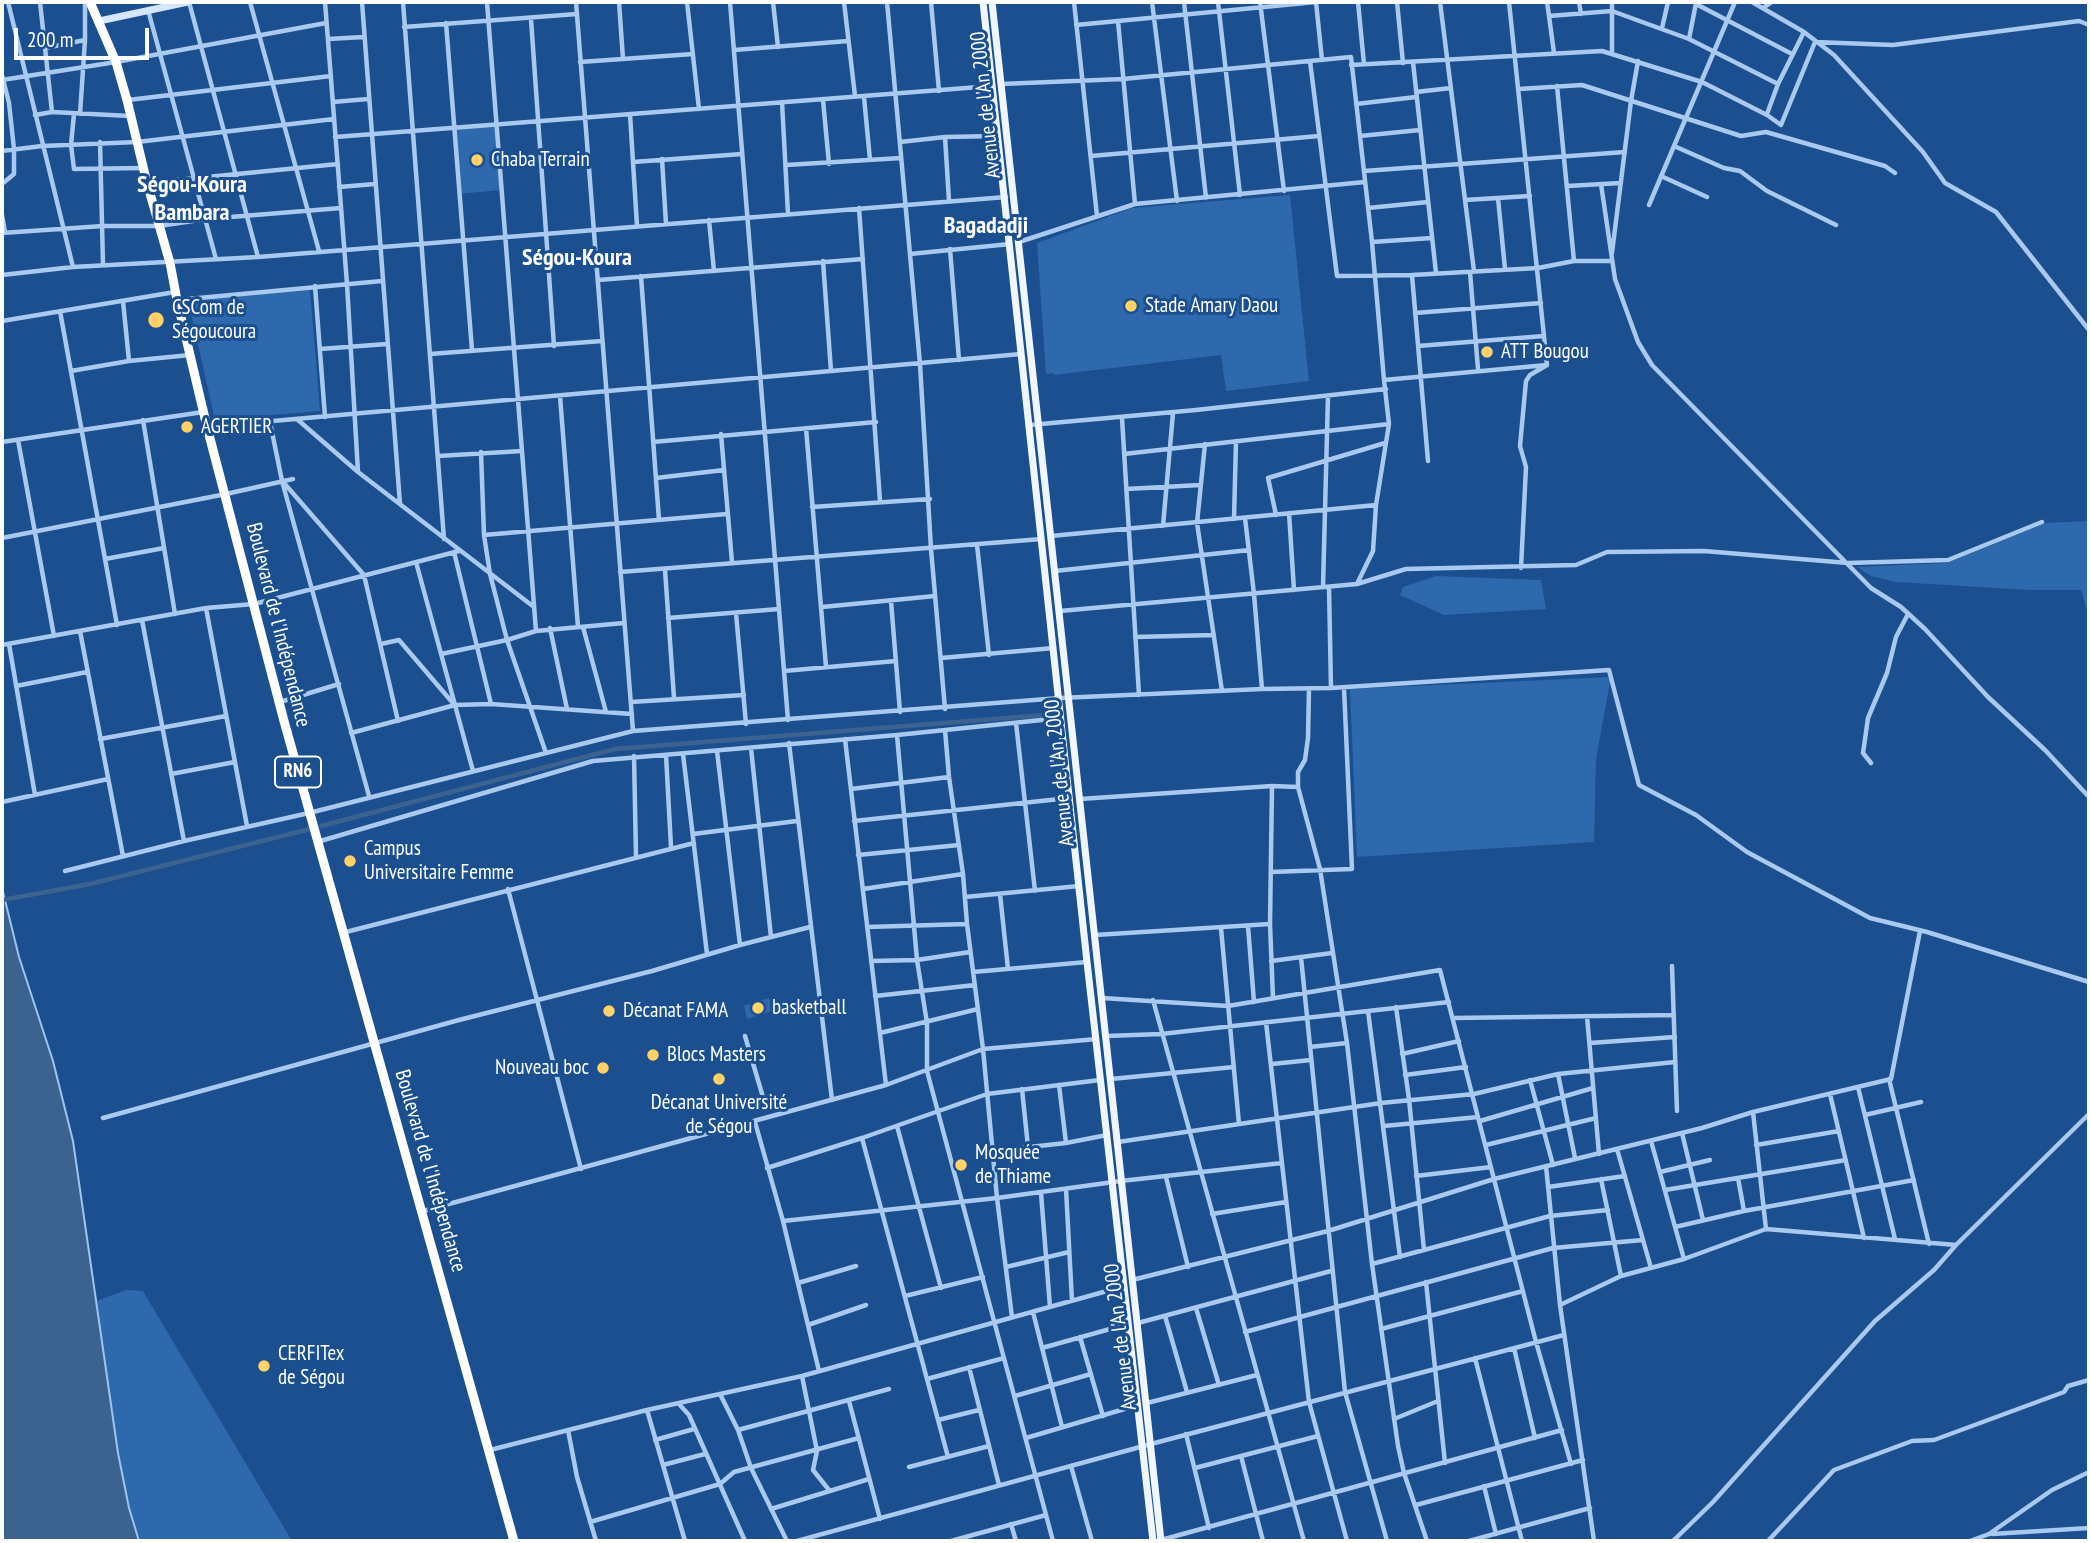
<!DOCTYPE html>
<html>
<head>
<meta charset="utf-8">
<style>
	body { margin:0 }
	#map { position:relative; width:2091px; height:1543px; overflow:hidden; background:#1b4f8f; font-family:"PT Sans Narrow",sans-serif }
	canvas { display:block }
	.frame { position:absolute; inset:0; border:4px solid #fff; pointer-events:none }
	.scale { position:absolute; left:14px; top:28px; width:135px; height:32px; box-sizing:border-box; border:4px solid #fff; border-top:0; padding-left:9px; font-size:21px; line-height:24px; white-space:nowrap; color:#fff; -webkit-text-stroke:5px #1b4f8f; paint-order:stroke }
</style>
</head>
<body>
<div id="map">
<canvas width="2091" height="1543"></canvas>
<div class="frame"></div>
<div class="scale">200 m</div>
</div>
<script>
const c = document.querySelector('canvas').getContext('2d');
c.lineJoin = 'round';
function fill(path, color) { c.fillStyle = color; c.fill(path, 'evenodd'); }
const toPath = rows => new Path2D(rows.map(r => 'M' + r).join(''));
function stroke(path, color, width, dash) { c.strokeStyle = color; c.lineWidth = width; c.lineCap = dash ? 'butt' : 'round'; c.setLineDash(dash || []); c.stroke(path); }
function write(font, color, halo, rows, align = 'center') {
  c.font = font + ' "PT Sans Narrow",sans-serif'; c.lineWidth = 6; c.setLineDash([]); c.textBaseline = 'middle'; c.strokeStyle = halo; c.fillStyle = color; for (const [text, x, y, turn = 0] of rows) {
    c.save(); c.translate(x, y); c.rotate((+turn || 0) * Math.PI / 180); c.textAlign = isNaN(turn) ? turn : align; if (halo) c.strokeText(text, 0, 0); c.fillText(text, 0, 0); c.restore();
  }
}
fill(toPath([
	[496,126,501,190,458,194,453,129],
	[1290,195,1309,381,1226,391,1221,355,1054,375,1054,373,1046,374,1037,243,1132,208],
	[310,290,320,411,215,420,188,300],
	[2089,521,2089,617,2081,590,2031,590,1895,582,1871,576,1857,567,1947,563,2046,523],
	[1436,576,1541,580,1546,609,1444,615,1400,595,1403,587],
	[1611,677,1596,759,1594,842,1357,857,1350,689],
	[769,998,773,1011,747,1019,744,1006],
	[126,1290,143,1291,292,1541,139,1541,129,1508,118,1453,96,1301]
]), '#2e69ad');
const water = toPath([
	[2,888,19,957,53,1061,73,1141,118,1453,129,1508,139,1541,2,1541,2,888]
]);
fill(water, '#3c6290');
stroke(water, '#9cc4f0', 2);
stroke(toPath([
	[321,826,615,749,1058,714],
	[2,900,90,884,310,829]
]), '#3c6290', 4.5);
stroke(toPath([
	[8,2,73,267],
	[40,2,52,112],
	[189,2,258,257],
	[250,2,319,251],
	[325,2,347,284,358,472],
	[362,2,400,504],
	[403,2,444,539],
	[487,2,536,631],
	[576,2,633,731],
	[619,2,623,59],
	[687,2,699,109],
	[730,2,788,720],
	[773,2,778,47],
	[844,2,855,96],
	[887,2,920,364,931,549,945,709],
	[931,2,939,91],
	[1074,2,1097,216],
	[1152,2,1177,201],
	[1184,2,1206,198],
	[1218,2,1240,195],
	[1260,2,1284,191],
	[1316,2,1322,60],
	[1358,2,1364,64],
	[1397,2,1403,63],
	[1440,2,1474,271],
	[1509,2,1547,365,1530,375,1526,381,1520,446,1526,467,1521,568],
	[1547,2,1549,16],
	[1579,2,1581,14],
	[1612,2,1612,53],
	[1752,2,1804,32,1834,55,1923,152,1945,183,1996,212,2089,330],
	[1696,4,1792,54],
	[1763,8,1772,2],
	[148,10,216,259],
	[531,19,554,346],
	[1118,21,1135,204],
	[446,23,472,350],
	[1076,25,1316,2],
	[404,27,577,14],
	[1662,28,1668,2],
	[328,39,364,37],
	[1689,39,1696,3],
	[45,48,85,40],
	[734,50,848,41],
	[1554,53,1549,16,1612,11,1689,39,1778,84],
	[1310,61,1337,276,1412,275,1538,268,1574,261,1611,261],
	[580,62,693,54],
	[1413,62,1436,273],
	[1351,65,1602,51,1702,82,1767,115,1781,125,1815,42,1893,45,2079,21,2089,25],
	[2,75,9,103,14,149,14,174,2,184],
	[2,80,116,62,326,23],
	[1001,84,1123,79,1351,57,1372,242,1384,380,1547,365],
	[1557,86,1574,261],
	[1519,89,1582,85,1741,136,1766,132,1885,166,1895,173],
	[1416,92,1451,88],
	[864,97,870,160],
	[128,100,331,76],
	[823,100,829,164],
	[333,102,368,99],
	[782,102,788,214],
	[1356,104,1416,97],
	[74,114,71,145,74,169,144,168],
	[80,114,85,40,85,2],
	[630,114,637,226],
	[1767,114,1778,84,1804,32],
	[35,115,52,112,130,116],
	[1360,136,1420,130],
	[335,137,992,86],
	[945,137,949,201],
	[100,142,103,264],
	[900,142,945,137,997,136],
	[1674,146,1724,168,1740,171,1767,191,1836,225],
	[2,151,42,146,137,142,334,119],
	[1091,156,1319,136],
	[662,159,666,224],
	[633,162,742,154],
	[786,165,901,158],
	[1364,171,1625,152],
	[1661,176,1707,197],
	[147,183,338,164],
	[1601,184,1615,279,1638,342,1652,365,1871,588,1901,607,1925,629,1988,697,2045,750,2089,797],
	[1567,186,1621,183],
	[339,187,375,184],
	[1498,198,1505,269],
	[1465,200,1530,196],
	[1649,205,1735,2],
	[859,208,880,501],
	[1368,208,1428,202],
	[2,215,5,232],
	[709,220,714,271],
	[2,233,103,226,159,226,206,219,341,208],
	[1019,242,1135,204,1365,182],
	[1372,242,1432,238],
	[950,249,959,360],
	[1612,253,1631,101,1638,61],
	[910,254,1010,244],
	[823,261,831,371],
	[1470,272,1478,369],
	[2,275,73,267,258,257,1006,197],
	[1412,275,1428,461],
	[641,276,659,520],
	[598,280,863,259],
	[315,286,325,417],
	[177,300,382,281],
	[123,301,129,361],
	[60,311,117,625],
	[1415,313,1541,303],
	[2,321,175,292],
	[1418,346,1544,336],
	[320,349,387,344],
	[430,354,602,341],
	[71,371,129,361,190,355],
	[560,396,578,627],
	[1122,418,1139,695],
	[143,420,175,614],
	[298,420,358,472,534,607],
	[270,422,282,481,369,796],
	[1030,425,1196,410,1386,389],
	[806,428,826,667],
	[208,429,217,426,1021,354],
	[721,434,732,562],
	[18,440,54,636],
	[2,442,203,412],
	[653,442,876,422],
	[1205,444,1197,523,1222,691],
	[481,452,484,535,490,574,507,640,546,753],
	[1124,454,1389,424],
	[438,456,522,451],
	[656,478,724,470],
	[284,483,364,575,398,721],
	[1126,489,1200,485],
	[812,507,930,499],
	[1289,513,1294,590],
	[1276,515,1268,478,1385,443],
	[1245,518,1254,594,1262,689],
	[1234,519,1236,441],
	[1163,526,1173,413],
	[484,535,727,514],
	[1051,536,1376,505],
	[2,538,226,494,293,479],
	[977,545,989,655],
	[454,552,491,704],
	[105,559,164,548],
	[416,562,473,771],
	[665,570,674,698],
	[1055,571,1249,550],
	[620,572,1042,539],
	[1357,584,1373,551,1376,505,1389,424,1384,380],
	[1323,587,1328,396],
	[1329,587,1331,688],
	[891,601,900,712],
	[822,607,935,596],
	[206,608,247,826],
	[1060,611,1357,584,1406,569,1576,565,1607,552,1704,551,1848,563,1948,560,2042,522],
	[736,613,746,724],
	[668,618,779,609],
	[142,620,184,841],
	[583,627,606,712],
	[550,628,567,709],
	[80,631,123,856],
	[1135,637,1214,635],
	[9,644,35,795],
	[381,644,399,640,452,702],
	[2,645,206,608,254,604,459,551],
	[441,654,507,640,536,631,624,623],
	[941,658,1054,648],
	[784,671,896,661],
	[16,686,87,672],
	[1309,689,1308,738,1305,760,1298,772,1298,787,1320,869,1347,1043,1372,1264,1398,1446,1404,1473,1427,1541],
	[280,702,339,684],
	[631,702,744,695],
	[1016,723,1035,891],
	[945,730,949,777,963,874,967,924,983,1049,997,1198,1012,1317],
	[351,733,455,705,491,704,632,714],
	[897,735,917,960,927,1023,927,1071,1053,1541],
	[100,739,226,716],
	[845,739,886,1085],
	[789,743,832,1100],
	[751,748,771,937],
	[717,751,740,945],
	[683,754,707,954],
	[666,755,671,847],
	[634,756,636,856],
	[1871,763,1863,753,1868,718,1887,673,1896,637,1908,614],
	[171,774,235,762],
	[1272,786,1270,924,1273,998],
	[851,789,949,777],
	[1080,799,1272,786,1298,787],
	[2,802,108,779],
	[854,821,1069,798],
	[693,834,797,821],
	[317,842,593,761,897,735,1061,718],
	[858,855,959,845],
	[65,871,184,841,309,813,633,731,1060,698,1262,689,1331,688,1609,670,1639,785,1696,815,1747,852,1870,918,1927,932,2089,982],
	[1271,872,1352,869,1344,688],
	[508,889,581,1169],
	[863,889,963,874],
	[1000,894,1008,969],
	[965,897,1079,886],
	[1248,926,1254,1002],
	[867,927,967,924],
	[1221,928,1239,1124],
	[342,933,694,843],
	[1095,935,1270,924],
	[1301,957,1345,1392,1387,1541],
	[871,961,917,960,970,952],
	[1271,961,1332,953],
	[1672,966,1677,1111],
	[973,972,1087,962],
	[875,996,975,985],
	[1102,998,1228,1006,1440,970,1536,1342,1571,1464],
	[1153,1000,1304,1541],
	[1396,1007,1409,1099,1424,1250],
	[1368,1011,1400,1257],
	[1587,1016,1599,1154],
	[1453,1018,1674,1015],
	[1266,1022,1309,1402,1347,1541],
	[880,1033,978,1009],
	[745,1036,765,1104],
	[1106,1036,1161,1034,1449,1002],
	[1590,1043,1675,1037],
	[1310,1047,1347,1043],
	[1402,1054,1459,1041],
	[1272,1064,1311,1060],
	[1558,1074,1575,1158],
	[1405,1075,1466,1067],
	[1111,1079,1234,1067],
	[1889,1079,1929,1244],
	[1530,1080,1553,1165],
	[1059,1085,1066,1143],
	[1858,1087,1895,1239],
	[1022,1089,1028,1147],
	[1830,1094,1864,1238],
	[1753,1112,1766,1229],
	[1865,1115,1921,1102],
	[103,1118,459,1020,652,971,740,945,810,927],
	[1480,1121,1593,1088],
	[755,1122,783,1221,997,1198,1121,1181,1282,1163],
	[897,1126,941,1288],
	[1384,1126,1478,1117],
	[1682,1133,1703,1220],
	[862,1138,948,1457],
	[1651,1141,1684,1259],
	[1118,1142,1381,1103,1474,1094,1558,1074,1675,1062],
	[1486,1145,1596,1118],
	[1756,1145,1839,1131],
	[1617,1149,1651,1268],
	[993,1151,1066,1143,1107,1135],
	[1546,1166,1560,1305,1594,1541],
	[767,1168,862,1138,987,1094,1100,1080],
	[1660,1172,1710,1160],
	[1416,1176,1491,1167],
	[1166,1177,1188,1267],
	[1738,1178,1744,1211],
	[1601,1179,1621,1276],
	[1548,1187,1625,1176],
	[1066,1189,1072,1301],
	[1665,1190,1846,1160],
	[1041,1193,1050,1307],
	[423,1211,886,1085,983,1049,1097,1039],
	[1212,1214,1286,1202],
	[783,1221,819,1371],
	[1675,1227,1744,1211,1914,1180],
	[1372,1264,1550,1216,1608,1210],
	[1006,1267,1069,1252],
	[1132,1280,1328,1231,1494,1179,1702,1128,1753,1112,1891,1079,1920,931],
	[1426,1282,1445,1463],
	[798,1283,856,1266],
	[905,1296,983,1277],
	[1560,1305,1621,1276,1684,1259,1766,1229,1956,1245],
	[1196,1308,1219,1385],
	[1033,1312,1062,1427],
	[1165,1316,1187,1392],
	[1138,1323,1331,1271],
	[808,1325,866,1305],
	[1381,1329,1523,1291],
	[1245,1332,1553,1248,1643,1240],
	[1080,1337,1103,1416],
	[1042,1348,1128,1324],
	[1514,1348,1535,1438],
	[1475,1358,1522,1541],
	[969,1367,999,1485],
	[802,1376,817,1451,813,1470,829,1490],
	[927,1379,1004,1358],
	[720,1394,738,1430,751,1468,787,1541],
	[1015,1396,1091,1374],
	[849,1401,880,1519],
	[1147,1403,1257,1375],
	[679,1404,689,1415,745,1541],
	[647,1410,685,1541],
	[1394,1419,1438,1401],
	[938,1420,979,1410],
	[568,1430,577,1477,596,1541],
	[738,1430,889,1389],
	[1186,1434,1209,1528],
	[1026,1438,1138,1405],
	[655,1440,694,1429],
	[490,1450,647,1410,802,1376,1125,1286],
	[1241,1456,1263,1541],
	[663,1465,705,1454],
	[1071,1466,1092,1541],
	[909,1467,989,1446],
	[1195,1468,1318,1436],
	[1484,1486,1496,1534],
	[1416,1505,1583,1460],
	[771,1509,869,1479],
	[590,1522,720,1484,734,1472,859,1438],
	[1011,1524,1016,1541],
	[1992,1534,2089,1528],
	[1161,1540,1562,1430],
	[797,1541,1151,1444,1564,1335],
	[951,1541,1046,1515],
	[1469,1541,1590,1508],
	[1673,1541,1713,1502,1875,1321,1934,1270,1956,1245,2089,1114],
	[1768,1541,1834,1470,1912,1441,1934,1440,2064,1392,2068,1386,2089,1380],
	[1970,1541,1989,1534,2052,1490,2089,1472]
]), '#a9c9ee', 4.5);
stroke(toPath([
	[99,21,188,2]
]), '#d6e6fa', 7);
stroke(toPath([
	[983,2,1087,962,1153,1541],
	[992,2,1161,1541]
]), '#f0f6ff', 7);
stroke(toPath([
	[90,2,116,62,127,100,147,183,170,263,177,300,207,427,284,721,514,1541]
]), '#fff', 9);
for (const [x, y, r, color] of [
	[477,160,7,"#ffd166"],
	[1131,306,7,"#ffd166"],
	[156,320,9,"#ffd166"],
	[1487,352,7,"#ffd166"],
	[187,427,7,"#ffd166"],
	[350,861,7,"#ffd166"],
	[758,1008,7,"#ffd166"],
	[609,1011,7,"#ffd166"],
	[653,1055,7,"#ffd166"],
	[603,1068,7,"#ffd166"],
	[719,1079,7,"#ffd166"],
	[961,1165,7,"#ffd166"],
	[264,1366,7,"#ffd166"]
]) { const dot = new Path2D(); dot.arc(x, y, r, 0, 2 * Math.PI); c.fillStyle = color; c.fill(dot); stroke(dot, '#1b4f8f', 2.5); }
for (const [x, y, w] of [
	[298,772,46]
]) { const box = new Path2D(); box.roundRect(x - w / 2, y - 15.5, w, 31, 5); c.fillStyle = '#1b4f8f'; c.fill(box); stroke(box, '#fff', 2); }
write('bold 19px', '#fff', null, [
	["RN6",298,772]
]);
write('21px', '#fff', '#1b4f8f', [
	["Avenue de l'An 2000",986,105,-96],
	["Boulevard de l'Indépendance",278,625,76],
	["Avenue de l'An 2000",1060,773,-96],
	["Boulevard de l'Indépendance",430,1171,74],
	["Avenue de l'An 2000",1121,1337,-97]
]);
write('21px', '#fff', '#1b4f8f', [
	["Chaba Terrain",491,160],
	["Stade Amary Daou",1145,306],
	["CSCom de",172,308],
	["Ségoucoura",172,332],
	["ATT Bougou",1501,352],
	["AGERTIER",201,427],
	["Campus",364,849],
	["Universitaire Femme",364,873],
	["basketball",772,1008],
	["Décanat FAMA",623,1011],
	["Blocs Masters",667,1055],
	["Nouveau boc",589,1068,"right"],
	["Décanat Université",719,1103,"center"],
	["de Ségou",719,1127,"center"],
	["Mosquée",975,1153],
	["de Thiame",975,1177],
	["CERFITex",278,1354],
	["de Ségou",278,1378]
], 'left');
write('bold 24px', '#fff', '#1b4f8f', [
	["Ségou-Koura",192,185],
	["Bambara",192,213],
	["Bagadadji",986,226],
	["Ségou-Koura",577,258]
]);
</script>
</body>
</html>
